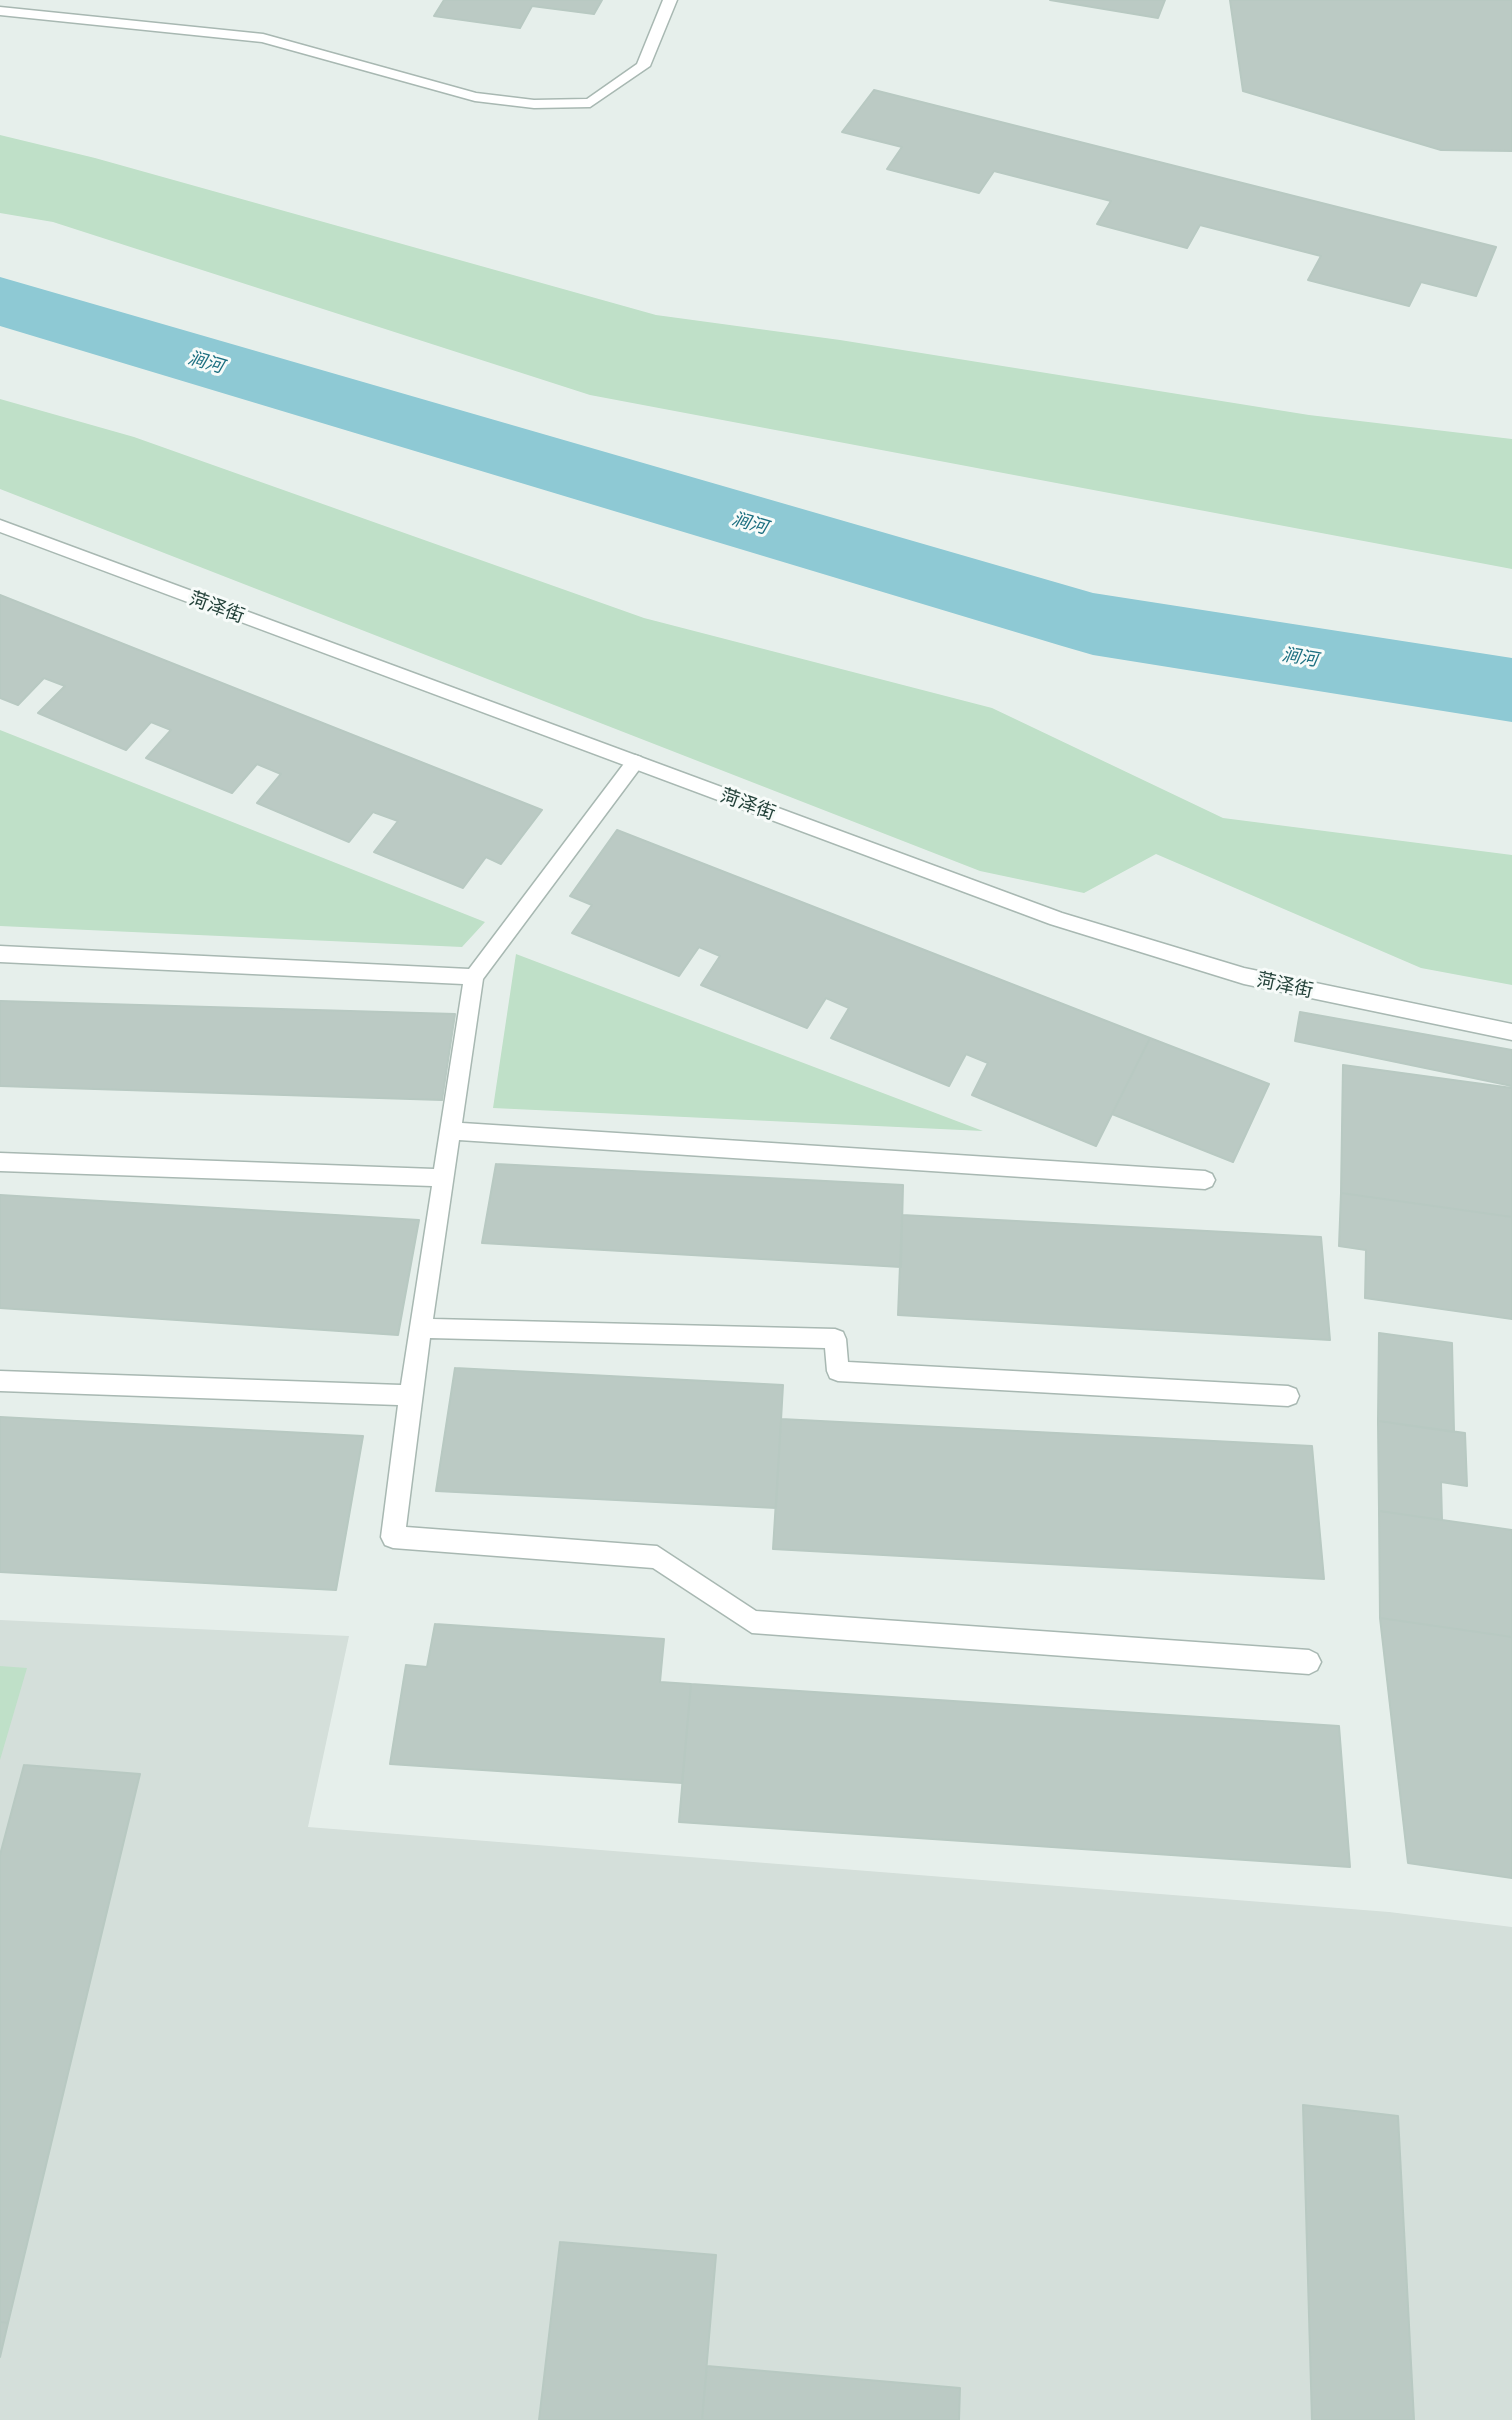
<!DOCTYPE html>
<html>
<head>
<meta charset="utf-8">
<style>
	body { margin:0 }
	canvas { display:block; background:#e6efeb }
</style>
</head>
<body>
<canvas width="1512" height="2420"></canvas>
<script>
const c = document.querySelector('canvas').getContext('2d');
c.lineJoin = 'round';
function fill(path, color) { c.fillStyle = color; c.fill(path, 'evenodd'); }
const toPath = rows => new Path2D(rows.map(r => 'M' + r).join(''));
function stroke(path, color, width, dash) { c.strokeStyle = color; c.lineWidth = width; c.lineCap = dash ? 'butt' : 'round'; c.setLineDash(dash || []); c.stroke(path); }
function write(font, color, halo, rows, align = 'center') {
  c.font = font + ' Barlow,"Noto Sans SC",sans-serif'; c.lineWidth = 6; c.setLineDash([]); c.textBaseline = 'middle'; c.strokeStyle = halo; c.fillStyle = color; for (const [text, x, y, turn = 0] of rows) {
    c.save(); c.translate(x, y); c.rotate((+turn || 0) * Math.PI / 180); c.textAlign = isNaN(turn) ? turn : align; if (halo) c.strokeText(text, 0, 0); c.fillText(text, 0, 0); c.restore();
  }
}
fill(toPath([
	[0,1620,349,1636,308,1827,1389,1912,1512,1927,1512,2420,0,2420]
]), '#d4dfda');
fill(toPath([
	[0,135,95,158,656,315,840,340,1309,415,1512,439,1512,569,590,395,53,222,0,213],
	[0,399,134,437,644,618,992,708,1223,818,1512,855,1512,985,1421,968,1156,854,1084,893,980,871,0,489],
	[0,730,485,922,462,947,0,926],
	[516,954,983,1131,493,1108],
	[0,1666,27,1668,0,1760]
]), '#bfe0c8');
fill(toPath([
	[0,277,1093,593,1512,658,1512,722,1093,655,1062,646,0,326,0,277]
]), '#8ec9d4');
const building = toPath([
	[444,0,602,0,594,14,532,6,520,28,434,16,444,0],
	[1050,0,1165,0,1158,18,1050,0],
	[1230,0,1512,0,1512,151,1441,150,1243,91,1230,0],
	[874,90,1496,247,1476,296,1421,282,1409,306,1308,280,1321,256,1200,225,1187,248,1097,224,1111,201,994,171,979,193,887,169,902,147,842,132,874,90],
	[0,595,542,810,501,864,486,857,463,888,374,852,398,821,373,812,349,842,257,803,281,774,257,764,232,793,146,758,171,730,151,722,126,750,38,713,65,686,44,678,18,705,0,698,0,595],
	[617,830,1150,1038,1096,1146,972,1095,988,1063,966,1054,949,1086,831,1038,849,1008,826,998,807,1028,701,985,720,956,699,947,679,976,572,933,592,905,570,896,617,830],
	[0,1001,455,1014,442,1100,0,1086,0,1001],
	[1300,1012,1512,1050,1512,1086,1295,1041,1300,1012],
	[1150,1038,1269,1084,1233,1162,1112,1114,1150,1038],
	[1343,1065,1512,1088,1512,1217,1341,1193,1343,1065],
	[496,1164,903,1185,901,1267,482,1243,496,1164],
	[1341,1193,1512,1217,1512,1319,1365,1298,1366,1250,1339,1246,1341,1193],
	[0,1195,419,1220,398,1335,0,1308,0,1195],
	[902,1215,1321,1237,1330,1340,898,1315,902,1215],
	[1379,1333,1452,1343,1454,1432,1378,1421,1379,1333],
	[455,1368,783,1385,776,1508,436,1491,455,1368],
	[0,1417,363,1436,336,1590,0,1572,0,1417],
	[781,1419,1312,1446,1324,1579,773,1549,781,1419],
	[1378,1421,1465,1433,1467,1486,1441,1482,1442,1520,1379,1511,1378,1421],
	[1379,1511,1512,1530,1512,1637,1380,1618,1379,1511],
	[1380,1618,1512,1637,1512,1878,1408,1863,1380,1618],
	[435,1624,664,1639,660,1682,691,1684,682,1783,390,1764,406,1665,427,1667,435,1624],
	[691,1684,1339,1726,1350,1867,679,1822,691,1684],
	[24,1765,140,1774,8,2323,0,2322,0,1855,24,1765],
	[1303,2105,1398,2116,1414,2420,1312,2420,1303,2105],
	[560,2242,716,2255,702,2420,539,2420,560,2242],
	[0,2322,8,2323,0,2357,0,2322],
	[707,2366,960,2388,959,2420,702,2420,707,2366]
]);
fill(building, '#bbcac4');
stroke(building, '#b8c9c2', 2);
const service = toPath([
	[635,755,641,757,644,762,641,767,483,979,462,1123,1205,1171,1212,1174,1215,1180,1212,1186,1205,1189,459,1140,433,1319,835,1329,843,1332,846,1339,848,1362,1288,1386,1296,1389,1299,1396,1296,1403,1288,1406,838,1381,830,1378,827,1371,825,1348,430,1338,406,1527,657,1546,756,1611,1309,1650,1317,1654,1321,1662,1317,1670,1309,1674,752,1633,653,1568,393,1548,385,1545,381,1537,398,1405,0,1391,0,1371,401,1385,432,1186,0,1171,0,1153,434,1169,463,984,0,962,0,946,469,969,629,757,635,755]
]);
const minor = toPath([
	[663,0,677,0,650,66,590,107,534,108,475,101,262,42,0,15,0,7,263,34,476,93,534,100,587,99,637,64,663,0],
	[0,520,1062,913,1244,968,1512,1024,1512,1040,1244,984,1050,924,0,532,0,520]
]);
stroke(service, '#a8b8b2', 3);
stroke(minor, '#a8b8b2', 3);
fill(service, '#fff');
fill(minor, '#fff');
write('italic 18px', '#1c6f80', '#f7fbf9', [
	["涧河",206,362,16],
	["涧河",750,523,16],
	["涧河",1300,657,9]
]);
write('19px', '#24423a', '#f7fbf9', [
	["菏泽街",217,607,20],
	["菏泽街",748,804,20],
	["菏泽街",1285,985,12]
]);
</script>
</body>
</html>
